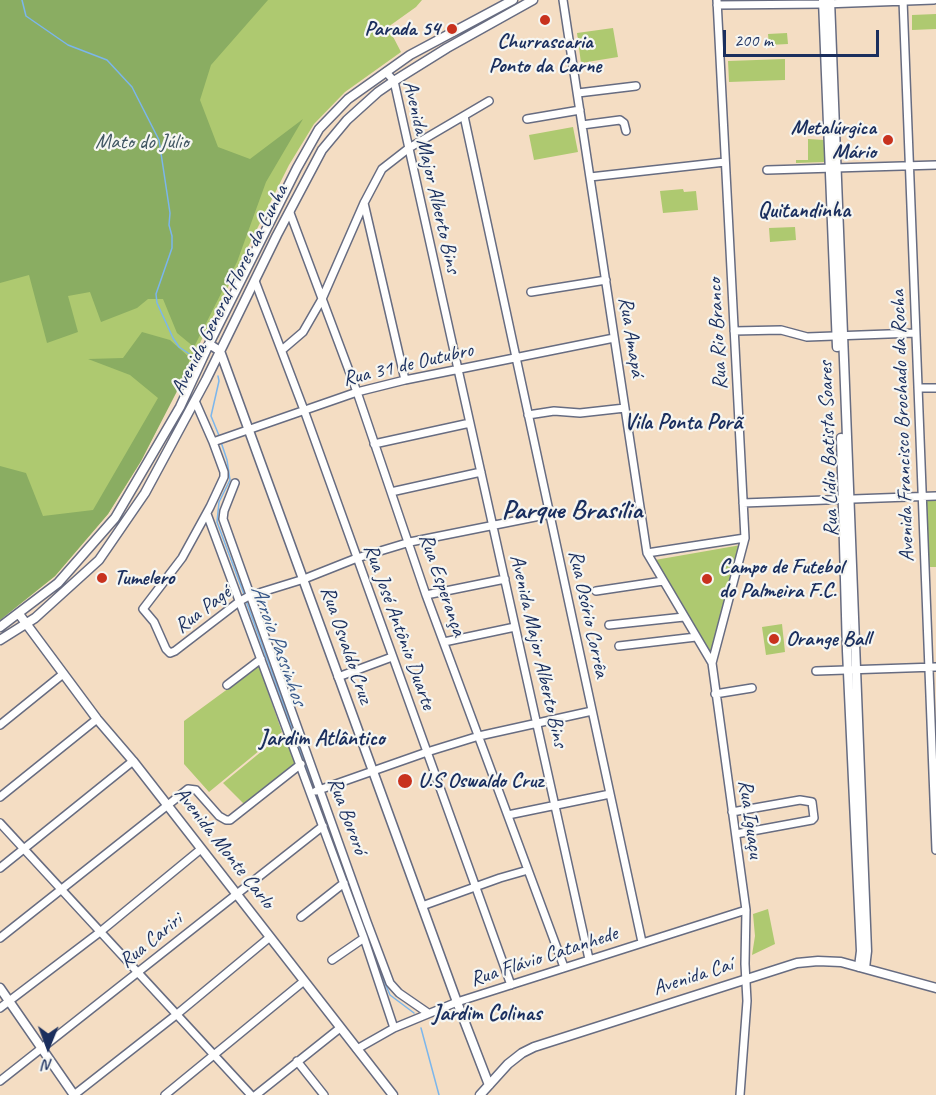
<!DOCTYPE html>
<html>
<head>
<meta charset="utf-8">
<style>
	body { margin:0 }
	#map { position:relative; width:936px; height:1095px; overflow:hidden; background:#f4ddc3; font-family:Caveat,sans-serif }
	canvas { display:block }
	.north { position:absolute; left:18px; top:1017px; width:60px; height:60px; -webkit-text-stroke:4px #f6f6f2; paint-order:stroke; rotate:181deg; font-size:16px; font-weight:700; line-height:24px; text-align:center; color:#1b2f5e }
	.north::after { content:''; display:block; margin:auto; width:21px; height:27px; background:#1b2f5e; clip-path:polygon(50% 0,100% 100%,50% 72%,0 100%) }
	.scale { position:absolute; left:723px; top:30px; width:156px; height:27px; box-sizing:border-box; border:3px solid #1b2f5e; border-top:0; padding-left:8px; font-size:18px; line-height:21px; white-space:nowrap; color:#1b2f5e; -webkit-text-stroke:4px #f6f6f2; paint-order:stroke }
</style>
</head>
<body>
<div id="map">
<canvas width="936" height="1095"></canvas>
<div class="north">N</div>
<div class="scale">200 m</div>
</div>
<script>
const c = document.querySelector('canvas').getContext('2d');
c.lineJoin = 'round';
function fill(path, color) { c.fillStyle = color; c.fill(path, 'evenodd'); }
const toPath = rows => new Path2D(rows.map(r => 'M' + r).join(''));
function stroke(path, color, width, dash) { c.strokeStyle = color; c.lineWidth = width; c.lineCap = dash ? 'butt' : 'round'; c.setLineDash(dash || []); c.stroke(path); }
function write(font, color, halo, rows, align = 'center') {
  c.font = font + ' Caveat,sans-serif'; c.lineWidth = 4.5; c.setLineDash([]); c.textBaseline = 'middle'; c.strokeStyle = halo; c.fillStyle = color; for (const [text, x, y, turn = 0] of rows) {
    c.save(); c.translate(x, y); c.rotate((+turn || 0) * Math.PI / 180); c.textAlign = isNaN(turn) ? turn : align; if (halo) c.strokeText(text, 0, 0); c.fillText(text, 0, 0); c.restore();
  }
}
fill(toPath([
	[0,0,422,0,416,7,388,27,401,52,345,92,314,124,289,165,141,461,108,514,55,576,0,620],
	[936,14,936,29,912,30,912,15],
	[613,28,618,57,581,63,577,33],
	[787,33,788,44,769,45,768,34],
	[785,59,785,80,729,82,728,61],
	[573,127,578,152,534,160,529,135],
	[808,139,824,140,825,162,796,163,796,160,808,160],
	[683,189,684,192,696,191,698,210,663,213,660,191],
	[795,227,796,240,770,242,769,228],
	[936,496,936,567,930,567,926,564,922,497],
	[741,545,710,653,655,560],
	[782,624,785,652,766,655,762,627],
	[259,666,282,732,209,792,184,764,184,721],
	[284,733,297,763,244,804,223,783],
	[768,909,775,944,752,955,755,936,753,914]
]), '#aec970');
fill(toPath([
	[0,0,268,0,211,65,200,100,218,147,250,159,303,119,266,182,237,262,194,347,177,333,163,299,148,299,137,308,101,322,90,292,68,296,78,332,47,343,29,275,0,283],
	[142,332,170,340,189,357,189,368,141,461,108,514,55,576,0,620,0,466,26,473,43,516,93,510,158,398,130,375,88,359,123,358]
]), '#8aad62');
stroke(toPath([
	[22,0,26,16,68,45,107,60,132,87,159,140,170,213,169,225,172,236,172,248,156,294,157,303,173,338,179,347,194,357],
	[218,376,219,381,211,416,220,438],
	[221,442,227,460,230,480,219,502,217,522,245,597],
	[246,601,314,788],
	[316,793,384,981,390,995,414,1013],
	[421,1028,439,1095]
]), '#7bb6ec', 1.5);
const minor = toPath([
	[563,0,647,553,712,663],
	[717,0,745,538,712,663,746,910,745,964,747,1001,740,1095],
	[903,0,936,850],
	[717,5,824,4,934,0],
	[386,72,394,81,589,959],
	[578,93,636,86],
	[464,116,642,942],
	[527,119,580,110],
	[582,125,620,120,624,123,626,131],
	[767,170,936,165],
	[590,177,725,162],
	[364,203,405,380],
	[290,213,357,392,426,595,564,967],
	[255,281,304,410,511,985],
	[531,292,606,280],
	[734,331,781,330,807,337,915,333],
	[282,350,303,332,322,299,364,203,382,169,409,148,489,101],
	[918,388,936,388],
	[195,401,213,442,224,472,224,477,210,507,182,558,143,609,154,622,166,649,170,653,175,651,240,601,249,596,304,579,357,558,410,542,550,514],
	[528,415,554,411,580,413,625,408],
	[213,442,357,392,405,380,614,338],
	[374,444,470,423],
	[235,483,224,511,223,519,367,922,390,983,399,993,428,1013],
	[391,492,481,472],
	[743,503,936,496],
	[207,514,364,938,394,1028],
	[647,553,745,538],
	[596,591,663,581],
	[426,595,505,579],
	[609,625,684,617],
	[444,642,515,627],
	[619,646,696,637],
	[816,671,936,667],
	[338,677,392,657],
	[227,685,261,659],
	[715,694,752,688],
	[0,725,63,674],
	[316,791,427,752,479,736,592,711],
	[0,797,97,719],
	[732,812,800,800,812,802,814,818,812,820,736,834],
	[508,815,610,794],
	[0,823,251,1095],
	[0,868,133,761],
	[422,906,500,878,528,870],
	[301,917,344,883],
	[0,938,188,789,196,790,219,816,226,820,230,820,301,764],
	[332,960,364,938],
	[0,1008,100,932,201,849],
	[357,1049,394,1028,457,1002,746,910],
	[297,1061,324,1095],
	[0,1081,323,826],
	[74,1095,176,1015,270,937],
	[165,1095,304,981],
	[256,1095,340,1028]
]);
const major = toPath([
	[823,0,837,347],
	[830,0,867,951,865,968],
	[209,344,220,351,457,1002,489,1085],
	[841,438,847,651,861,951,859,967],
	[19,614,97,719,133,761,393,1095],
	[0,627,58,583,115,518,180,407,209,344,297,168,319,129,348,99,410,55,513,0],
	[0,640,35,618,99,560,145,493,206,380,277,235,322,150,347,120,378,92,394,81,447,48,533,0],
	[0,988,74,1095],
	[480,1095,508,1064,522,1053,534,1047,797,963,818,961,841,962,936,988]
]);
stroke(minor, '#676c81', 10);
stroke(major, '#676c81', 11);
stroke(minor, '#fff', 7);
stroke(major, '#fff', 8);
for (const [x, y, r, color] of [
	[545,20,6,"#c8321e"],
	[452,29,6,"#c8321e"],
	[888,140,6,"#c8321e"],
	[102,578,6,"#c8321e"],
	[707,579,6,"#c8321e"],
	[774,639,6,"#c8321e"],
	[405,781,8,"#c8321e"]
]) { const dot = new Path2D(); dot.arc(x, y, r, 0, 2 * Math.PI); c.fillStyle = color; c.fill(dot); stroke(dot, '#f6f6f2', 2); }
write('bold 21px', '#1b2f5e', '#f6f6f2', [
	["Parada 54",440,29,"right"],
	["Churrascaria",545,42,"center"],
	["Ponto da Carne",545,66,"center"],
	["Metalúrgica",876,128,"right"],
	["Mário",876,152,"right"],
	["Campo de Futebol",719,567],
	["do Palmeira F.C.",719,591],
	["Tumelero",114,578],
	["Orange Ball",786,639],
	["U.S Oswaldo Cruz",418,781]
], 'left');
write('21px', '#405662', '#f6f6f2', [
	["Mato do Júlio",142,142]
]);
write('21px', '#1b2f5e', '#f6f6f2', [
	["Avenida Major Alberto Bins",431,177,77],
	["Avenida General Flores da Cunha",230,290,-63],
	["Rua Rio Branco",718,334,-93],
	["Rua Amapá",631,337,81],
	["Rua 31 de Outubro",408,365,-13],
	["Avenida Francisco Brochado da Rocha",903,426,-92],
	["Rua Lídio Batista Soares",829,449,-92],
	["Rua Esperança",442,585,71],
	["Rua Pagé",203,610,-37],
	["Rua Osório Corrêa",588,614,78],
	["Rua José Antônio Duarte",399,627,70],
	["Rua Osvaldo Cruz",346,645,71],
	["Avenida Major Alberto Bins",538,651,77],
	["Rua Bororó",347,816,70],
	["Rua Iguaçu",750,819,82],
	["Avenida Monte Carlo",224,848,52],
	["Rua Cariri",151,941,-39],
	["Rua Flávio Catanhede",544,957,-18],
	["Avenida Caí",693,977,-18]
]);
write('bold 22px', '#1b2f5e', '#f6f6f2', [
	["Quitandinha",804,211],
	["Vila Ponta Porã",683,423],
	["Jardim Atlântico",322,739],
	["Jardim Colinas",487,1014]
]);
write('italic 22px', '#385889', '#f6f6f2', [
	["Arroio Passinhos",278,645,70]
]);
write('bold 27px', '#1b2f5e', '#f6f6f2', [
	["Parque Brasília",572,511]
]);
</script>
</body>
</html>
